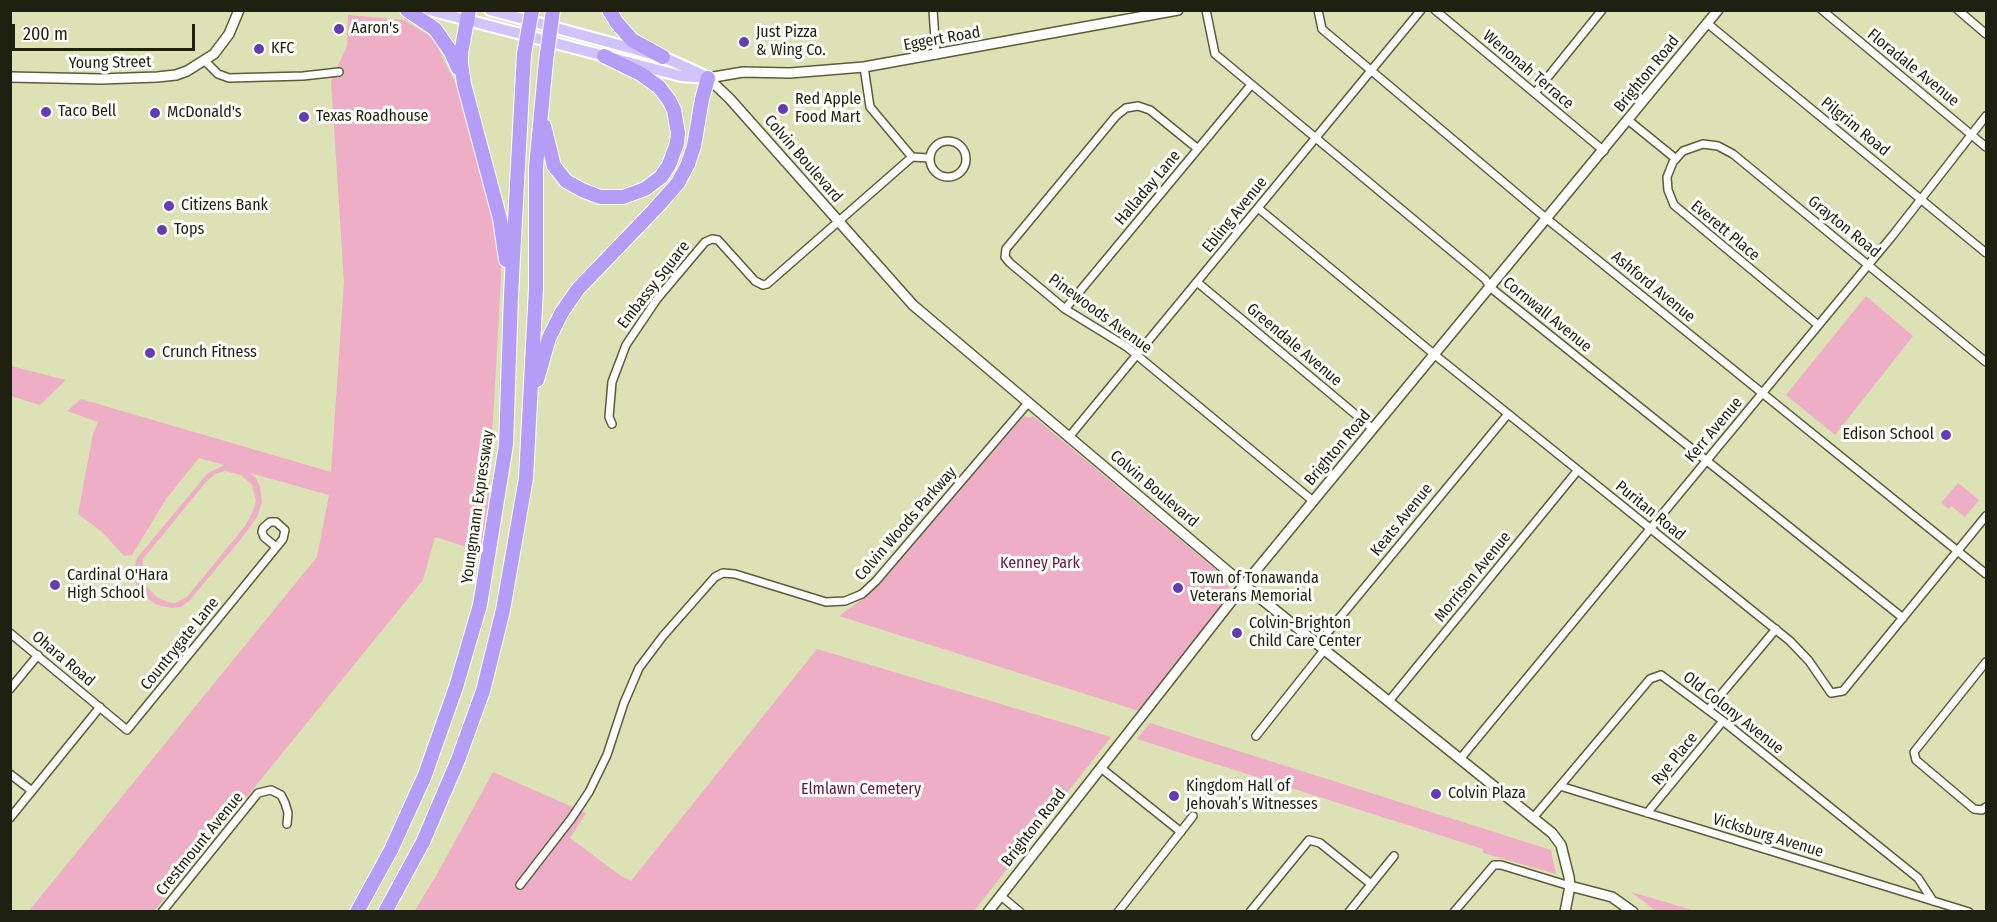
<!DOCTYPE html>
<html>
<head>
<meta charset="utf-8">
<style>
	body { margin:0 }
	#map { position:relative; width:1997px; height:922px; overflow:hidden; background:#dce2b5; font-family:"Fira Sans Condensed",sans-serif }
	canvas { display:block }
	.frame { position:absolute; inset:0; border:12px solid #1f2110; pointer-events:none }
	.scale { position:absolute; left:12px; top:24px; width:183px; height:27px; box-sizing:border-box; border:3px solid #1f2110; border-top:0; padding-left:8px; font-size:18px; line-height:21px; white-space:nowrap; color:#1f2110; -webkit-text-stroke:4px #fefffa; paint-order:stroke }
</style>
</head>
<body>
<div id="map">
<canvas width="1997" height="922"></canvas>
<div class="frame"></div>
<div class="scale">200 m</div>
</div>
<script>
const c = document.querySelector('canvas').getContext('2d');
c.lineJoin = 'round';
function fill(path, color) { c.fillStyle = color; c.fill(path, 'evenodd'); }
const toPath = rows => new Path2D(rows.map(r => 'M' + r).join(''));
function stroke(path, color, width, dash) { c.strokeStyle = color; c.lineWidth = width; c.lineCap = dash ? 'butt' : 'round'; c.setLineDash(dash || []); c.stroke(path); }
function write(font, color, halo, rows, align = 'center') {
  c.font = font + ' "Fira Sans Condensed",sans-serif'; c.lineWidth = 6; c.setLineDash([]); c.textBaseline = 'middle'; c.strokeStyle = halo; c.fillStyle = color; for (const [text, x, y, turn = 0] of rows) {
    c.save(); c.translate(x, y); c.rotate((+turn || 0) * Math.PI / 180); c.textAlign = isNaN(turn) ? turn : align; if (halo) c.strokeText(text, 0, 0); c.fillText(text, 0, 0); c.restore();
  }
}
fill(toPath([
	[348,15,404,20,433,38,458,88,491,201,501,253,501,278,488,507,480,551,435,537,423,580,154,911,28,912,317,557,329,495,250,473,256,478,260,487,262,502,257,517,245,534,190,600,181,607,172,608,157,605,142,594,137,586,133,572,137,558,207,474,224,465,199,458,166,499,132,555,124,556,101,531,78,514,93,434,98,422,67,411,81,399,331,472,344,282,331,81,347,46],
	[225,471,241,475,252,485,256,501,253,511,245,526,187,597,175,603,168,602,158,598,147,587,142,577,143,559,206,482,215,474],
	[1866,296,1913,336,1835,435,1786,395],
	[11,366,66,380,40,405,11,396],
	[1024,416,1029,418,1033,416,1228,580,1229,596,1139,711,839,616,869,594],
	[1958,483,1979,500,1965,517,1951,506,1949,509,1941,503],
	[817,649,1111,737,974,911,414,912,436,876,493,772,586,813,570,838,621,876,631,881],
	[1150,723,1551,850,1556,874,1483,853,1483,849,1137,739],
	[1631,892,1696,911,1656,911]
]), '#edaec6');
const minor = toPath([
	[933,10,936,55],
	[1206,10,1215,54,1485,279,1491,288,1903,618],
	[1318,10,1322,29,1547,219,1986,574],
	[1435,10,1604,151],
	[1822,10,1986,147],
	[1958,10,1986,34],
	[1707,23,1986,253],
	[205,61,218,74,229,78,303,76,339,72],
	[864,67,870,107,912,157],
	[1535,93,1602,10],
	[1628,120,1676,159],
	'930 159a18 18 0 1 1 36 0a18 18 0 1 1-36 0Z',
	[1198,149,1150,110,1138,106,1126,108,1116,116,1006,249,1005,257,1010,263,1065,309,1127,347,1313,501],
	[912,157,929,158],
	[1258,208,1435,355,1790,641,1809,661,1831,693,1843,691,1986,516],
	[1197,282,1373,429],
	[1065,309,1251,85],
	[1818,325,1674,205,1668,190,1667,177,1673,162,1683,151,1703,144,1718,146,1733,154,1986,362],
	[612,424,609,417,612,382,626,345,657,299,705,242,712,239,718,240,755,281,763,285,767,284,912,157],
	[1069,437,1421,10],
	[10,633,127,730,283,539,285,530,276,522,270,522,263,528,262,532,264,537,276,547],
	[1318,644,1508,414],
	[1986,662,1914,752,1916,760,1974,809,1982,810,1986,807],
	[10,689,38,655],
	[1389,701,1578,470],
	[1708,710,1776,629],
	[1256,736,1325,649],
	[1460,759,1893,235,1986,116],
	[1101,768,1181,832],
	[10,774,32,791],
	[1560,786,1969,912],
	[1647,813,1723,721],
	[10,818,100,707],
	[1533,818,1650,679,1661,675,1723,721,1918,878,1933,901],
	[520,885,571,819,589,792,607,755,624,703,639,668,663,636,715,577,723,573,735,574,826,602,845,601,862,594,876,581,1028,403],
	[1001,896,1020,912],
	[162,912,258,793,271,790,281,795,285,803,288,813,287,824],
	[1118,912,1193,816],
	[1250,912,1309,840,1320,843,1371,884],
	[1349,912,1394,856],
	[1454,912,1494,865,1501,865,1570,886]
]);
const tertiary = toPath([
	[10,77,101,79,157,77,176,75,187,71,214,54,229,34,239,10],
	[708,78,730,99,913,305,1244,585,1552,833,1561,845,1569,877,1570,886,1565,912],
	[708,78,743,72,790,73,864,67,1178,10],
	[1570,886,1612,897,1633,912],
	[988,912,1244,585,1718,10]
]);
const primary = toPath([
	[429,10,681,76,708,78],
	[490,10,663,57,703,75]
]);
const motorway = toPath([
	[407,10,435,29,451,52,458,68],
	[469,10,461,53,461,64,464,84,500,219,506,260],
	[609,10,617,23,632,40,663,57],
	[544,126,554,166,566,181,582,190,600,197,623,197,645,189,661,177,669,165,677,143,678,133,674,110,669,100,659,87,641,74,604,56],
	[537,380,549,338,562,312,578,289,655,209,678,183,688,164,694,146,702,99,708,78],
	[357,912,391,850,425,775,456,687,480,605,506,445,511,295,524,54],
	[385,912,423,842,458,760,483,691,503,610,526,478,536,288,536,167,546,61]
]);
stroke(minor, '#595e36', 10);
stroke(tertiary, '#595e36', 12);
stroke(primary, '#fff', 14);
stroke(motorway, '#fff', 16);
stroke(minor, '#fff', 7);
stroke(tertiary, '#fff', 9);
stroke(primary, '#d1c4fa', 10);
stroke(motorway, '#b39df7', 14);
const motorwayBridge = toPath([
	[524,54,532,10],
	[546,61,553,10]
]);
stroke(motorwayBridge, '#fff', 16, []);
stroke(motorwayBridge, '#b39df7', 14);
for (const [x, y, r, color] of [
	[339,29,6,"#653cb4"],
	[744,42,6,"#653cb4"],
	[259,49,6,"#653cb4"],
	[783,109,6,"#653cb4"],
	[46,112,6,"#653cb4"],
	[155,113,6,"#653cb4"],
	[304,117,6,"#653cb4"],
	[169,206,6,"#653cb4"],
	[162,230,6,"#653cb4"],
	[150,353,6,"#653cb4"],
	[1946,435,6,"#653cb4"],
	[55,585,6,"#653cb4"],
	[1178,588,6,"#653cb4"],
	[1237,633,6,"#653cb4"],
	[1436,794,6,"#653cb4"],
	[1174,796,6,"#653cb4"]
]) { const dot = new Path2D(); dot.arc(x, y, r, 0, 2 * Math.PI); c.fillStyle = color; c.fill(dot); stroke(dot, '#fefffa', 2); }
write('16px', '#1f2110', '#fefffa', [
	["Aaron's",351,29],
	["Just Pizza",756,33],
	["& Wing Co.",756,51],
	["KFC",271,49],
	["Red Apple",795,100],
	["Food Mart",795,118],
	["Taco Bell",58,112],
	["McDonald's",167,113],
	["Texas Roadhouse",316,117],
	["Citizens Bank",181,206],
	["Tops",174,230],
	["Crunch Fitness",162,353],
	["Edison School",1934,435,"right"],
	["Cardinal O'Hara",67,576],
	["High School",67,594],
	["Town of Tonawanda",1190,579],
	["Veterans Memorial",1190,597],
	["Colvin-Brighton",1249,624],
	["Child Care Center",1249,642],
	["Kingdom Hall of",1186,787],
	["Jehovah’s Witnesses",1186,805],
	["Colvin Plaza",1448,794]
], 'left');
write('16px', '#1f2110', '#fefffa', [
	["Eggert Road",942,39,-10],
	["Young Street",110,63,-1],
	["Floradale Avenue",1913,68,39],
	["Wenonah Terrace",1528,70,40],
	["Brighton Road",1647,74,-51],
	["Pilgrim Road",1855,127,39],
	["Colvin Boulevard",803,159,49],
	["Halladay Lane",1148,188,-50],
	["Ebling Avenue",1235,215,-51],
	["Grayton Road",1844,227,39],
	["Everett Place",1725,231,40],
	["Embassy Square",654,285,-52],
	["Ashford Avenue",1653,287,39],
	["Pinewoods Avenue",1100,314,36],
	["Cornwall Avenue",1547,315,39],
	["Greendale Avenue",1294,345,40],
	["Kerr Avenue",1714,430,-50],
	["Brighton Road",1338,448,-50],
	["Colvin Boulevard",1154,489,40],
	["Youngmann Expressway",478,507,-82],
	["Puritan Road",1650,511,39],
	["Keats Avenue",1402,520,-51],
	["Colvin Woods Parkway",906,524,-49],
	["Morrison Avenue",1473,577,-51],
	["Countrygate Lane",180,644,-51],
	["Ohara Road",63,659,40],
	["Old Colony Avenue",1733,713,38],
	["Rye Place",1675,759,-51],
	["Brighton Road",1034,828,-52],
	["Vicksburg Avenue",1768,836,17],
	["Crestmount Avenue",200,844,-51]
]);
write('16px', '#67163f', '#fefffa', [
	["Kenney Park",1040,564],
	["Elmlawn Cemetery",861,790]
]);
</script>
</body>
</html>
